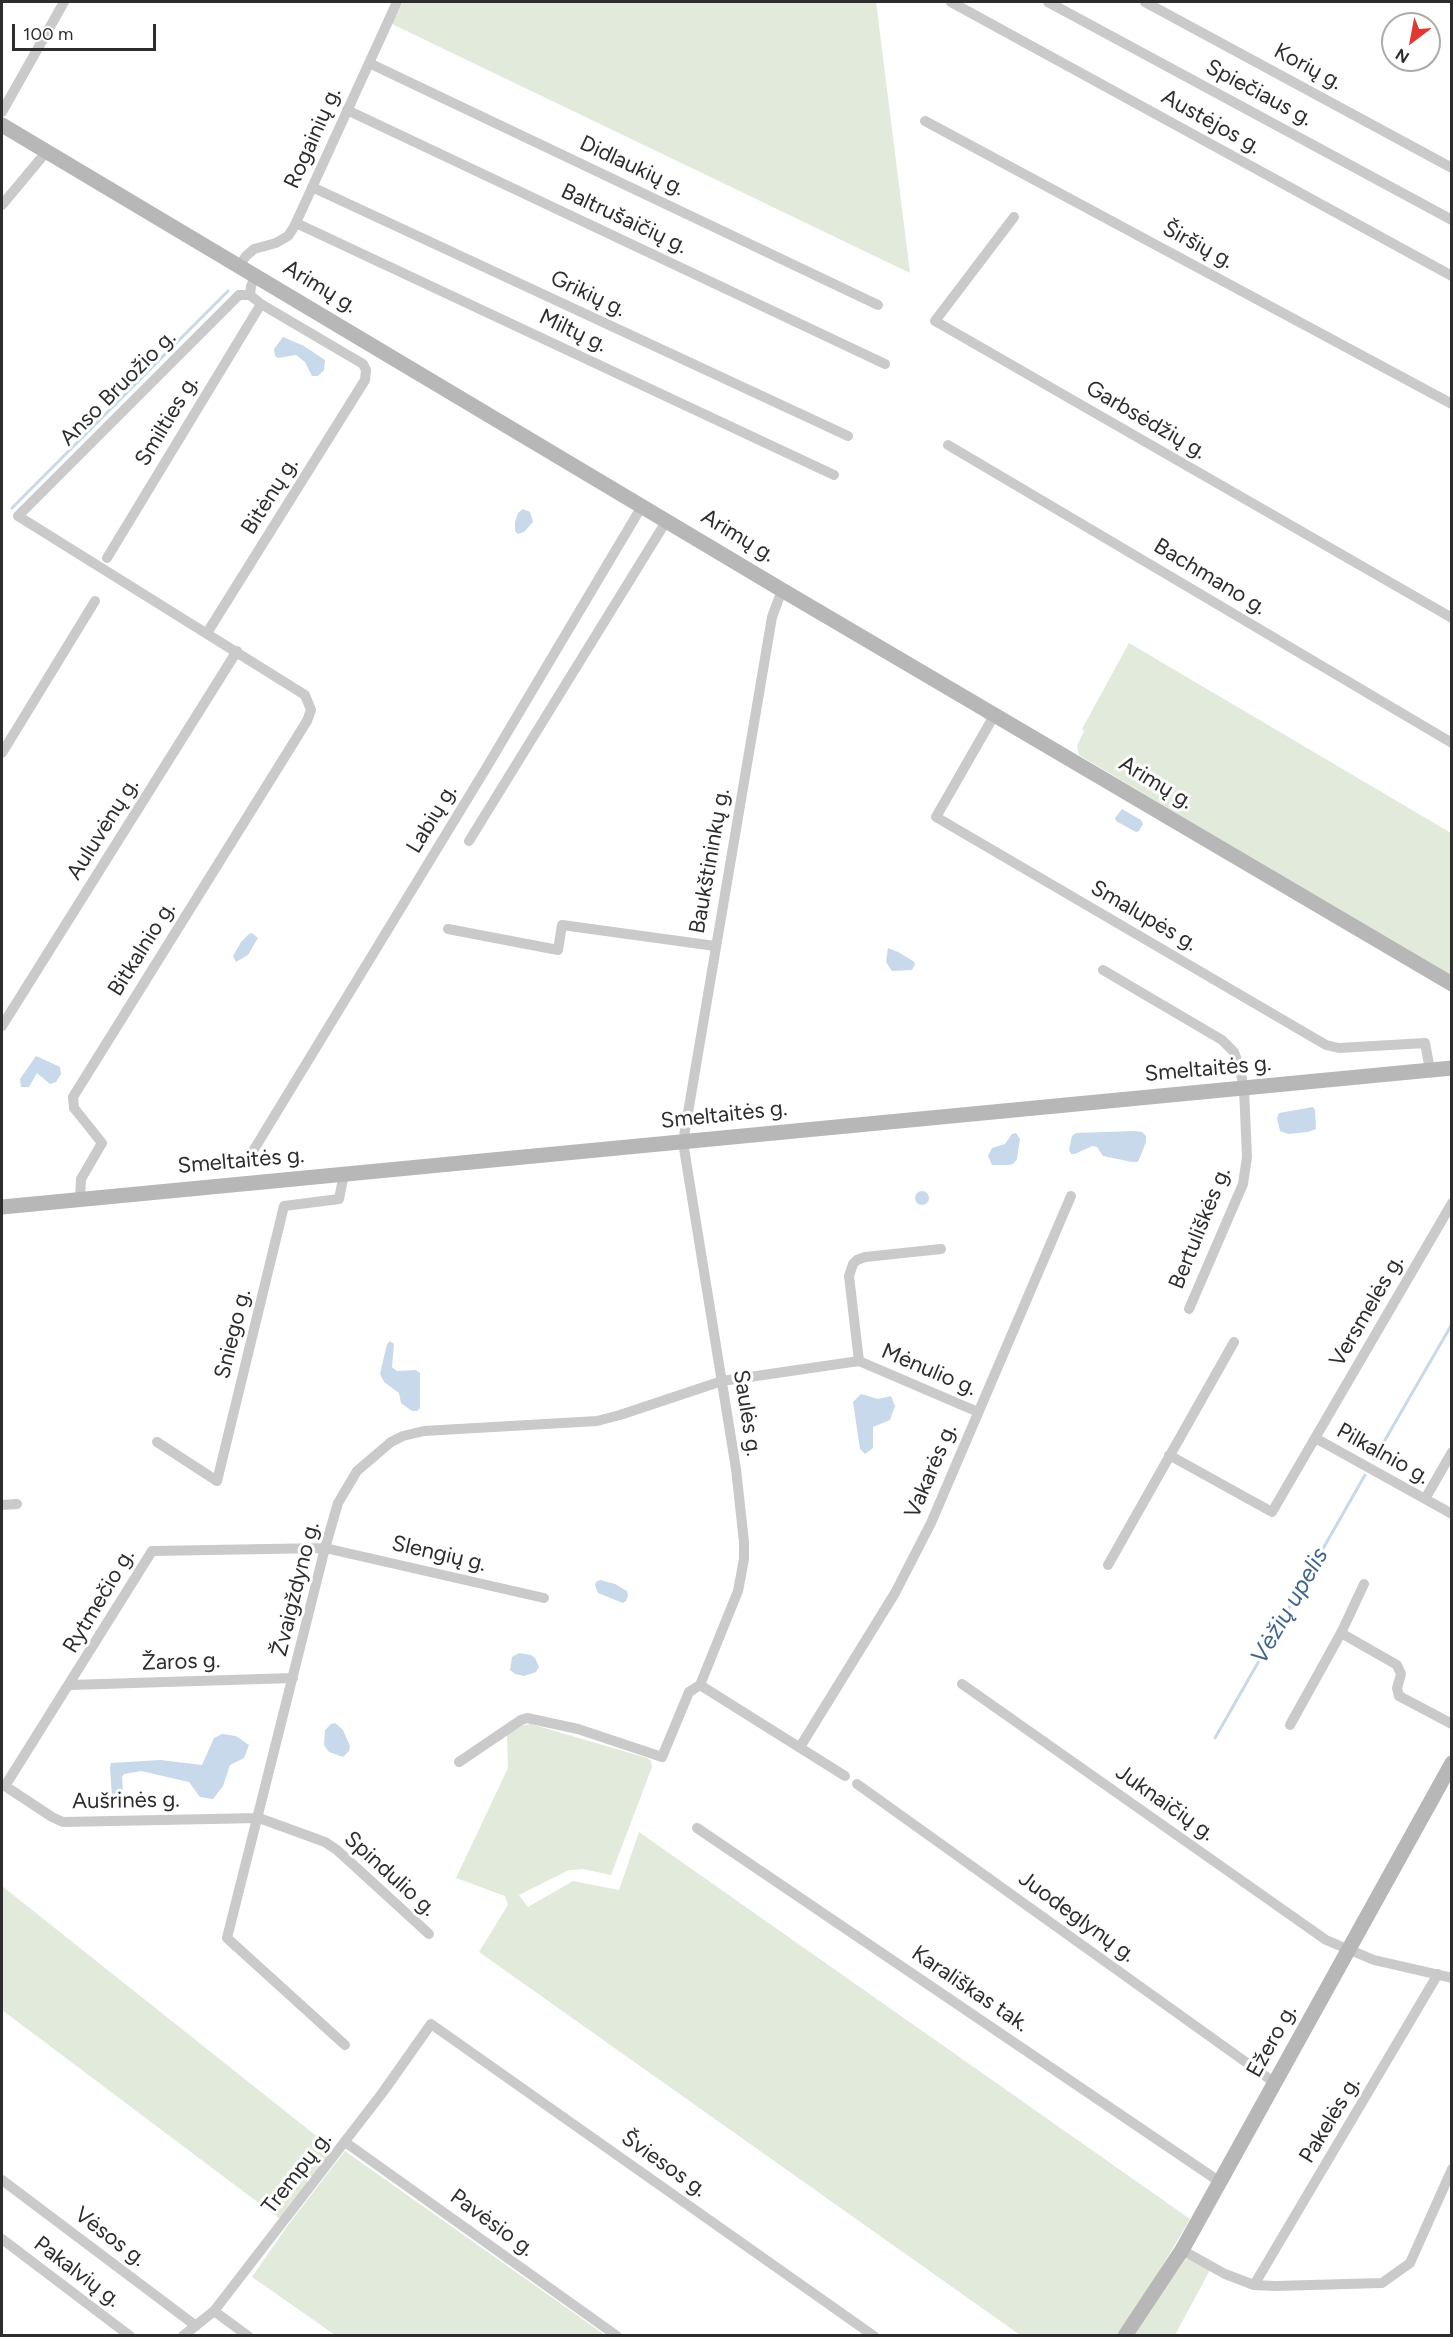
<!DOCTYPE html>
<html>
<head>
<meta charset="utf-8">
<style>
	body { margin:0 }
	#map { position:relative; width:1453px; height:2337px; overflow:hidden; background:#fff; font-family:Figtree,sans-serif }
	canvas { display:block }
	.frame { position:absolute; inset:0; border:3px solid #2d2d2d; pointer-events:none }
	.north { position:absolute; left:1381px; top:12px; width:60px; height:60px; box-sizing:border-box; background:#fff; border:2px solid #ababab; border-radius:50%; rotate:212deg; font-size:16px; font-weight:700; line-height:24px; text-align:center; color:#2d2d2d }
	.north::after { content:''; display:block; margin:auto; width:21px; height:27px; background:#e03934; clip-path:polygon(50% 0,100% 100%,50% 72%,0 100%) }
	.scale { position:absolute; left:12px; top:24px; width:144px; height:27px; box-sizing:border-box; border:3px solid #2d2d2d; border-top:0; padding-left:8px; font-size:18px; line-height:21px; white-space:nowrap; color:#2d2d2d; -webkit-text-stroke:4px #fff; paint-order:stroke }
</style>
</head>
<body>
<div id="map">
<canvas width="1453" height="2337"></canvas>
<div class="frame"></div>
<div class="north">N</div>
<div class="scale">100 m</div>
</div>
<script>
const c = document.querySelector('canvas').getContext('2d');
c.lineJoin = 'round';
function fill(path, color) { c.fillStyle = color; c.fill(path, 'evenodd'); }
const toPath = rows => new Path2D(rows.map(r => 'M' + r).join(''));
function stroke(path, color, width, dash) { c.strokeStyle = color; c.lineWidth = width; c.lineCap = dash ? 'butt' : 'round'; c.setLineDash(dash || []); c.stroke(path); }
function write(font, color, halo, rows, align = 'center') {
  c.font = font + ' Figtree,sans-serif'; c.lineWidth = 6; c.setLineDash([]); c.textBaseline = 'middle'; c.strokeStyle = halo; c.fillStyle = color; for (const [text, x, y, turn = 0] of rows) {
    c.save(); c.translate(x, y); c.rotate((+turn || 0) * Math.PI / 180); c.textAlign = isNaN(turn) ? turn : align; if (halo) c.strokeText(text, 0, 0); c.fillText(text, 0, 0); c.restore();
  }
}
fill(toPath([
	[403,2,876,2,910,273,392,24],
	[1129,643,1451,833,1451,977,1079,755,1077,746,1084,731,1082,729],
	[531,1724,647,1758,651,1761,652,1767,611,1875,583,1869,569,1870,519,1895,528,1907,573,1881,619,1890,639,1832,1190,2219,1151,2285,1117,2335,1020,2335,479,1952,508,1905,505,1896,456,1878,508,1768,507,1735,523,1725],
	[2,1886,334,2150,280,2219,2,2010],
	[345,2151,605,2335,335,2335,252,2277,288,2225],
	[1186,2258,1210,2270,1175,2335,1134,2336]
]), '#e2eadb');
fill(toPath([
	[283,337,304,346,325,360,324,370,318,376,312,376,305,362,296,355,278,358,275,356,274,349],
	[523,509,530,512,533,522,524,532,518,534,515,531,515,522,518,513],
	[1122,809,1141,820,1143,824,1139,831,1136,832,1116,821,1115,818],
	[252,933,258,938,255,943,248,955,236,962,233,956,241,942,249,934],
	[888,948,898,952,913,961,915,964,912,970,892,971,886,962],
	[36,1056,60,1067,61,1074,56,1082,50,1084,37,1073,29,1087,21,1087,20,1079],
	[1313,1107,1315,1110,1316,1129,1308,1132,1288,1134,1280,1131,1277,1118,1279,1113],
	[1134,1131,1142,1132,1146,1136,1146,1142,1138,1162,1132,1162,1103,1156,1097,1147,1092,1146,1075,1154,1071,1154,1069,1150,1072,1136,1076,1133],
	[1016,1133,1020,1139,1017,1159,1013,1164,1008,1165,992,1165,988,1156,992,1148,1005,1144,1012,1134],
	'915 1198a7 7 0 1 1 14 0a7 7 0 1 1-14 0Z',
	[390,1341,394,1344,392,1367,397,1371,416,1370,420,1373,420,1408,417,1411,412,1411,401,1403,399,1393,384,1382,380,1374,387,1344],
	[861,1394,878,1399,891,1396,895,1406,890,1420,873,1427,873,1448,865,1454,860,1449,853,1402],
	[600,1580,615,1584,627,1591,628,1596,626,1601,623,1603,598,1593,595,1585,596,1582],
	[519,1653,531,1655,535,1658,539,1667,536,1672,524,1676,515,1674,510,1670,512,1657],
	[335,1723,343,1730,350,1746,349,1751,343,1757,329,1752,324,1745,325,1730,331,1724],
	[222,1734,236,1736,249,1745,244,1758,230,1765,223,1786,213,1799,200,1797,189,1782,141,1771,124,1774,122,1777,123,1792,120,1797,116,1799,112,1797,110,1767,111,1763,160,1760,202,1765,214,1738]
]), '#c7d9ea');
stroke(toPath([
	[12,508,228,291],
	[1374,1459,1452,1324],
	[1215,1738,1365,1475]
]), '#c7d9ea', 3);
stroke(toPath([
	[951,2,1452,276],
	[1048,2,1452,220],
	[1145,2,1452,168],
	[369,63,878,305],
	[347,110,885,364],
	[2,112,64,2],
	[925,121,1452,404],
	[312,187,848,436],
	[2,205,47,151],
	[1014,217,935,321,1452,618],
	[296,223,834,475],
	[240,265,246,256,254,249,276,243,288,236,294,227,397,2],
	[948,445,1452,743],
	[107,558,261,304],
	[207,633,365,380,366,370,363,364,261,304,250,295,251,286,256,275],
	[995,714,936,817,1326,1045,1339,1048,1425,1043,1430,1070],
	[2,753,95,601],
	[469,841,667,520],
	[448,929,558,950,562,925,715,946],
	[1103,970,1222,1040,1234,1052,1240,1069,1244,1089,1247,1157,1243,1184,1189,1309],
	[2,1026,237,651],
	[253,1151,485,770,642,506],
	[80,1199,81,1179,102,1143,74,1108,73,1097,307,721,311,710,305,695,18,516,239,295,250,295],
	[859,1361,849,1276,853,1264,857,1260,865,1257,941,1249],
	[1317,1439,1452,1514],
	[157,1442,217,1481,284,1206,339,1199,344,1174],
	[1169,1455,1272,1512,1452,1203],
	[1425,1499,1452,1452],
	[2,1505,17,1504],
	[1108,1565,1234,1342],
	[1341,1633,1397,1665,1401,1674,1397,1688,1399,1696,1452,1724],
	[962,1684,1326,1940,1374,1960,1452,1978],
	[70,1685,293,1678],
	[700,1685,738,1591,744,1559,744,1542,736,1469,683,1142,772,617,782,590],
	[700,1685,845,1776],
	[1290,1725,1341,1633,1364,1584],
	[800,1747,895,1593,931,1523,1071,1196],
	[459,1762,521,1720,527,1718,578,1729,662,1757,689,1692,700,1685],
	[857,1784,1275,2083],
	[697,1828,1220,2182],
	[429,1934,337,1850,325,1842,259,1818,63,1822,52,1817,5,1786,152,1551,325,1548,544,1598],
	[345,2045,227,1938,325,1548,338,1503,357,1471,391,1442,403,1436,424,1431,597,1421,620,1415,722,1381,859,1361,978,1412],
	[345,2142,617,2336],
	[2,2180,196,2326],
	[2,2239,130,2336],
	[1182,2250,1225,2274,1254,2285,1275,2286,1382,2283,1410,2263,1452,2169],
	[1254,2285,1438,1974],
	[214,2311,248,2336],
	[183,2336,214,2311,383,2092,431,2024,874,2336]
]), '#cacaca', 10);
stroke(toPath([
	[2,125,782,590,1452,984],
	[2,1207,1452,1068],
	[1125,2336,1182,2250,1452,1763]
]), '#b7b7b7', 15);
write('22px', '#2d2d2d', '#fff', [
	["Korių g.",1308,67,28],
	["Spiečiaus g.",1259,93,28],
	["Austėjos g.",1211,122,29],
	["Rogainių g.",313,138,-66],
	["Didlaukių g.",632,166,25],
	["Baltrušaičių g.",624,219,25],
	["Širšių g.",1198,245,28],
	["Arimų g.",320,287,31],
	["Grikių g.",588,294,25],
	["Miltų g.",573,331,25],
	["Anso Bruožio g.",118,388,-45],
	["Garbsėdžių g.",1146,420,30],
	["Smilties g.",167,421,-59],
	["Bitėnų g.",270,496,-58],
	["Arimų g.",738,536,31],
	["Bachmano g.",1210,577,31],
	["Arimų g.",1156,783,31],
	["Labių g.",432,819,-59],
	["Auluvėnų g.",103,829,-58],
	["Baukštininkų g.",710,861,-80],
	["Smalupės g.",1144,916,30],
	["Bitkalnio g.",142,949,-58],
	["Smeltaitės g.",1208,1069,-5],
	["Smeltaitės g.",724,1115,-6],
	["Smeltaitės g.",241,1161,-5],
	["Bertuliškės g.",1200,1228,-68],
	["Versmelės g.",1367,1311,-60],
	["Sniego g.",233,1334,-76],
	["Mėnulio g.",929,1370,23],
	["Saulės g.",747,1413,81],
	["Pilkalnio g.",1383,1454,29],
	["Vakarės g.",931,1471,-67],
	["Slengių g.",439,1554,13],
	["Žvaigždyno g.",296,1589,-76],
	["Rytmečio g.",99,1601,-59],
	["Žaros g.",181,1662,-2],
	["Aušrinės g.",126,1801,-1],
	["Juknaičių g.",1165,1803,35],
	["Spindulio g.",390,1874,42],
	["Juodeglynų g.",1077,1917,36],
	["Karališkas tak.",970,1989,34],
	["Ežero g.",1272,2041,-61],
	["Pakelės g.",1330,2120,-59],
	["Šviesos g.",664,2164,35],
	["Trempų g.",297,2173,-52],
	["Pavėsio g.",492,2223,36],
	["Vėsos g.",110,2237,37],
	["Pakalvių g.",77,2272,37]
]);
write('italic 24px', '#3e668d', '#fff', [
	["Vėžių upelis",1290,1606,-60]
]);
</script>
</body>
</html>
